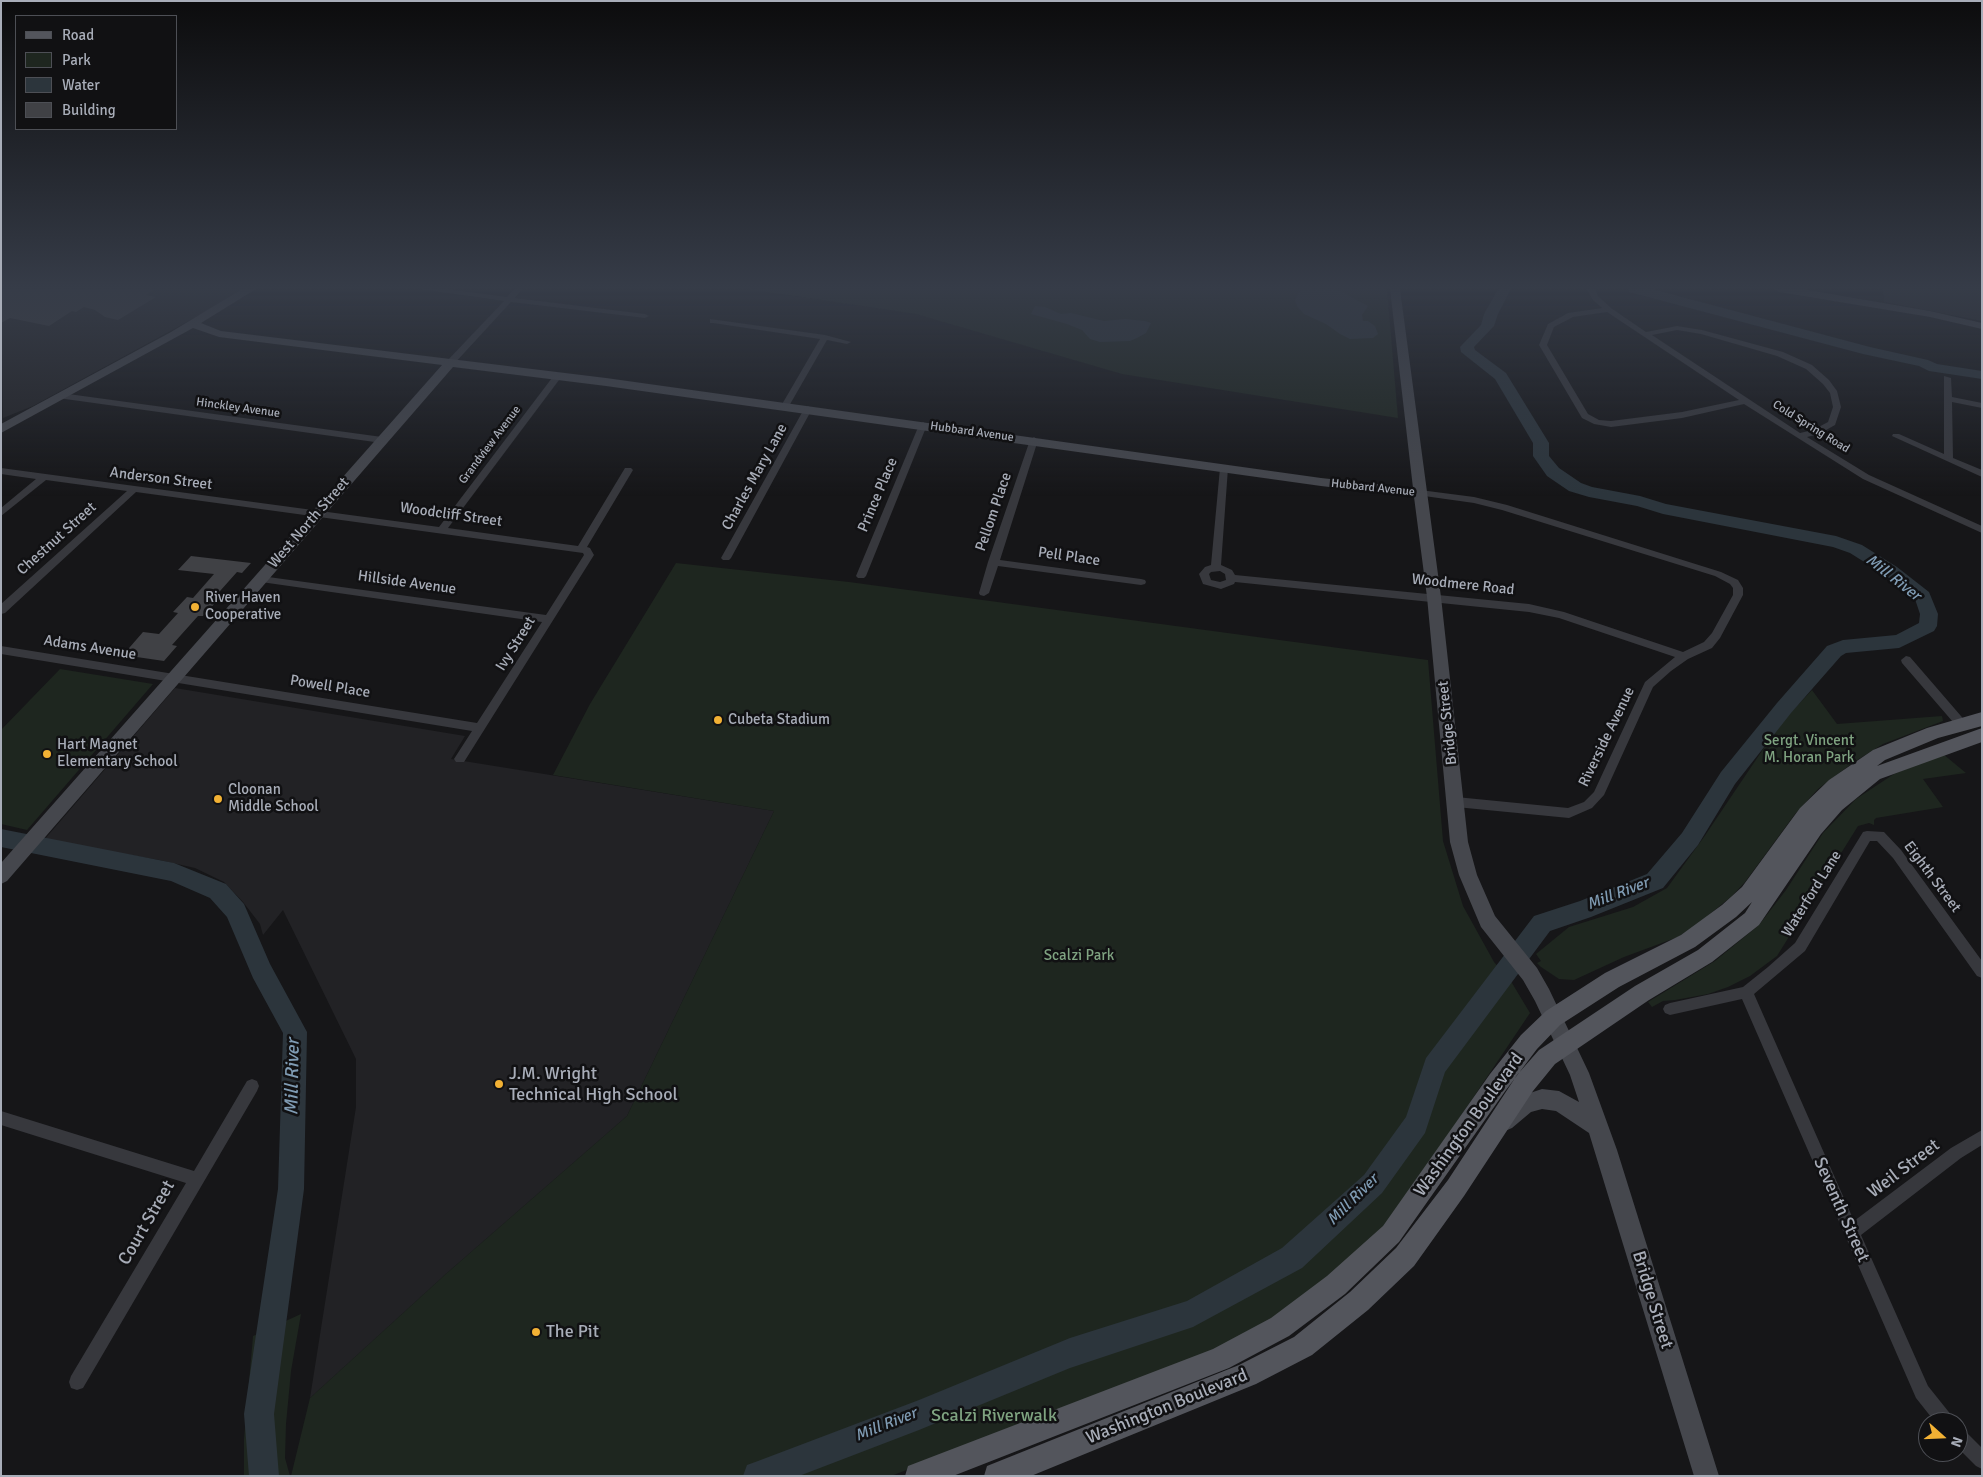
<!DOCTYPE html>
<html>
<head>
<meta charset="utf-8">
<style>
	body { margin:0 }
	#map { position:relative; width:1983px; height:1477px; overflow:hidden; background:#161618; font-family:Signika,sans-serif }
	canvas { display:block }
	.frame { position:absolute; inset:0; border:2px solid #a8adb8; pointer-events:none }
	.legend { position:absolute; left:15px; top:15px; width:162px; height:115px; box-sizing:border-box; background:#111113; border:1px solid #4d4f55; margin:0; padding:6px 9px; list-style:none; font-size:15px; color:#a8adb8 }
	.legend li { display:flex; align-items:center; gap:10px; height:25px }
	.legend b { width:25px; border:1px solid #4d4f55 }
	.north { position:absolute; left:1918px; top:1412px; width:50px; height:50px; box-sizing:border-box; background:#111113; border:1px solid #4d4f55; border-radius:50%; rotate:110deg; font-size:14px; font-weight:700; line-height:20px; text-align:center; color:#a8adb8 }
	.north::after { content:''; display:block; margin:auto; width:18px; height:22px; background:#f2b134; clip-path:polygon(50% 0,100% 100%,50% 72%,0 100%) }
</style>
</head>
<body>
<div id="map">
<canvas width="1983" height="1477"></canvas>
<div class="frame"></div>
<ul class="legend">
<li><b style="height:6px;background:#53555c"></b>Road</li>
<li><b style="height:14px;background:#1e261f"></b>Park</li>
<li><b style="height:14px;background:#2c353c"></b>Water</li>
<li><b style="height:14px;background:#404145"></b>Building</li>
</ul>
<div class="north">N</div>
</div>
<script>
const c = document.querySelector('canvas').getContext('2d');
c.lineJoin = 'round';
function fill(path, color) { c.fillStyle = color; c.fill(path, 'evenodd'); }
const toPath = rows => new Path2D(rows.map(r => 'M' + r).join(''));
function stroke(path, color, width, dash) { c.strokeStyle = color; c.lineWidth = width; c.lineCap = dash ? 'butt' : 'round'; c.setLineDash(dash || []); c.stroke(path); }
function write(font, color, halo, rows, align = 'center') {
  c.font = font + ' Signika,sans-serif'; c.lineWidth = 5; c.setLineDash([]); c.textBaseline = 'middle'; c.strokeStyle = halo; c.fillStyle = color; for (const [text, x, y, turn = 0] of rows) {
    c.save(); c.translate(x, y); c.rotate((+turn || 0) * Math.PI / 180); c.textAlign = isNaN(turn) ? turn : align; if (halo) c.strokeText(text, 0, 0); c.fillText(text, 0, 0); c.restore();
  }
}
fill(toPath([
	[1,289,241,289,207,311,33,406,3,418],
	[1982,289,1982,321,1884,302,1883,289],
	[175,688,465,736,451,759,774,811,627,1116,447,1273,310,1398,356,1107,356,1059,283,910,263,935,260,924,243,902,224,882,195,868,159,860,44,840]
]), '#222225');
fill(toPath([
	[748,289,1387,289,1398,418,1122,374,916,314],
	[676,563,849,582,1428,660,1443,841,1463,906,1494,962,1512,983,1530,1013,1389,1223,1306,1299,1220,1349,891,1476,291,1476,310,1398,447,1273,627,1116,774,811,553,775,590,704],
	[60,669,153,684,27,830,1,824,1,730],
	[1812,690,1837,724,1942,716,1943,721,1883,744,1854,762,1818,789,1795,814,1745,882,1732,896,1694,927,1678,937,1624,957,1574,980,1559,979,1541,967,1537,963,1541,961,1536,954,1569,927,1633,907,1667,888,1704,837,1780,724],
	[1943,754,1966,773,1923,779,1943,807,1876,818,1874,820,1874,825,1869,823,1858,826,1777,956,1750,976,1728,987,1708,994,1675,1000,1663,1001,1652,1007,1648,1002,1715,961,1759,925,1786,890,1823,833,1856,799,1894,774],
	[301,1314,291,1371,286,1424,285,1458,290,1476,244,1476,244,1439,253,1336]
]), '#1e261f');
fill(toPath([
	[1336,289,1368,306,1362,315,1363,321,1368,321,1375,326,1378,334,1373,338,1350,339,1340,334,1326,324,1304,314,1297,306,1295,300,1299,292,1302,290],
	[1035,306,1045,307,1061,314,1071,313,1104,321,1125,319,1145,321,1151,323,1146,333,1137,338,1130,341,1100,342,1090,339,1082,330,1067,324,1031,314]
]), '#2c353c');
fill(toPath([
	[1498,289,1511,289,1498,314,1494,326,1474,347,1475,350,1506,373,1549,443,1549,456,1559,468,1581,483,1592,487,1640,496,1666,504,1836,536,1862,545,1897,567,1929,592,1938,614,1937,626,1934,631,1899,648,1846,653,1841,656,1791,713,1735,784,1698,845,1663,888,1591,917,1550,931,1445,1072,1425,1133,1382,1193,1302,1268,1193,1327,1070,1368,919,1430,799,1476,743,1476,747,1465,758,1461,919,1400,1070,1338,1187,1301,1282,1248,1364,1175,1406,1117,1426,1058,1534,916,1580,901,1647,874,1682,833,1721,772,1777,703,1827,646,1843,640,1896,635,1919,623,1920,614,1915,599,1885,575,1850,553,1833,547,1663,514,1637,506,1589,497,1569,491,1547,476,1533,456,1533,443,1495,379,1461,352,1460,347,1481,325,1484,314,1498,289],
	[1628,289,1652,289,1870,347,1928,360,1937,364,1982,371,1982,379,1929,371,1919,366,1863,354,1629,292,1628,289],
	[1,829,174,863,226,884,244,904,270,964,307,1032,304,1189,274,1414,279,1476,249,1476,244,1414,278,1189,283,1033,253,978,227,917,210,898,171,881,1,847,1,829]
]), '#2c353c');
fill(toPath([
	[1,289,155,289,146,295,156,297,118,320,105,317,95,310,84,307,76,312,72,311,49,326,10,318,1,323],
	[191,556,251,563,242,573,237,572,212,600,217,601,203,616,198,616,172,645,177,646,164,661,123,655,143,632,159,634,178,613,173,612,187,597,193,598,214,574,178,570]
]), '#404145');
fill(toPath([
	[420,289,446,289,507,297,514,289,522,289,515,298,645,314,649,316,645,318,511,302,453,365,447,365,447,361,504,301,420,289],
	[1587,289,1595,289,1598,296,1611,308,1646,332,1677,326,1702,330,1783,352,1812,365,1829,380,1837,391,1841,407,1835,425,1819,434,1807,437,1869,475,1982,526,1982,533,1863,479,1744,404,1682,418,1611,427,1594,424,1582,418,1539,345,1548,324,1568,313,1602,308,1592,299,1587,289],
	[1607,312,1739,400,1682,412,1611,421,1599,420,1588,414,1547,345,1554,327,1573,317,1607,312],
	[1677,330,1701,334,1777,356,1806,369,1823,384,1830,393,1833,407,1828,422,1813,430,1800,433,1652,335,1677,330],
	[710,319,825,335,851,342,847,344,827,340,789,406,785,409,781,406,820,339,713,323,710,323,710,319],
	[555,374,562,376,448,528,578,546,625,468,631,468,633,470,587,547,590,548,594,555,464,762,456,762,454,759,472,731,1,654,1,646,477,723,542,622,261,582,256,579,257,577,261,576,546,615,584,555,583,553,136,492,5,613,1,614,1,604,127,491,46,480,1,516,1,508,36,479,1,474,1,468,439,527,555,374],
	[1944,376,1951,378,1952,397,1982,403,1982,408,1952,402,1953,458,1982,470,1982,477,1892,436,1893,434,1899,434,1944,454,1944,376],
	[61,393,382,437,386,440,382,443,58,398,57,396,61,393],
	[808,406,812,409,731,558,729,560,723,560,721,558,804,409,808,406],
	[923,422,927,425,866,576,864,578,858,578,856,576,919,425,923,422],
	[1034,437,1038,440,1000,560,1141,579,1145,580,1146,582,1145,584,1141,585,998,566,989,593,984,596,980,595,979,593,988,562,1030,440,1034,437],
	[1224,465,1228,468,1221,565,1232,570,1235,575,1529,604,1564,612,1683,652,1704,642,1712,633,1733,595,1733,588,1730,584,1715,576,1502,510,1474,503,1417,495,1415,493,1420,490,1474,497,1507,505,1721,572,1738,580,1743,588,1743,595,1720,638,1712,648,1688,659,1671,671,1653,687,1604,795,1592,808,1569,818,1456,807,1452,805,1450,802,1452,799,1456,797,1568,808,1584,802,1594,792,1645,682,1675,657,1559,618,1529,612,1235,582,1234,584,1221,589,1203,584,1199,574,1205,567,1211,565,1220,468,1224,465],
	[1220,571,1225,574,1226,580,1220,582,1211,580,1209,574,1211,572,1220,571],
	[1906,656,1910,657,1967,723,1969,726,1967,729,1959,729,1902,663,1901,660,1906,656],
	[1867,831,1884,832,1901,850,1982,961,1982,978,1977,976,1893,858,1877,841,1870,841,1805,951,1754,994,1854,1221,1951,1148,1982,1130,1982,1145,1961,1158,1861,1235,1928,1386,1952,1416,1954,1422,1935,1422,1916,1398,1742,999,1670,1015,1665,1013,1663,1009,1665,1005,1670,1003,1743,987,1768,967,1795,943,1863,832,1867,831],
	[252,1079,257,1081,259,1086,257,1091,83,1388,77,1390,71,1388,69,1382,71,1376,186,1183,1,1125,1,1111,194,1171,247,1081,252,1079],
	[1958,1427,1964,1430,1982,1448,1982,1469,1976,1466,1958,1448,1958,1427]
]), '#37383d');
fill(toPath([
	[242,289,256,289,201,323,221,331,606,378,1321,478,1413,488,1390,289,1400,289,1441,597,1468,842,1477,875,1495,916,1537,968,1549,989,1589,1073,1617,1150,1719,1476,1694,1476,1589,1133,1556,1111,1542,1109,1531,1112,1512,1128,1505,1131,1498,1128,1495,1121,1498,1114,1518,1097,1542,1089,1559,1091,1579,1102,1570,1075,1535,1001,1523,980,1481,927,1459,875,1450,842,1427,597,1414,497,1321,486,606,386,453,367,7,881,1,884,1,863,442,365,219,337,193,328,1,433,1,424,171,332,242,289],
	[1774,289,1802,289,1930,311,1982,323,1982,329,1930,317,1779,292,1774,289]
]), '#45474d');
fill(toPath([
	[1982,712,1982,726,1938,738,1885,760,1877,766,1982,728,1982,742,1880,779,1842,810,1821,834,1759,925,1712,962,1649,1000,1555,1064,1533,1091,1464,1196,1414,1266,1368,1310,1312,1355,1256,1384,1031,1476,984,1476,987,1466,1239,1365,1294,1337,1350,1292,1396,1248,1448,1180,1517,1075,1539,1050,1635,986,1698,950,1745,913,1752,902,1736,917,1695,947,1619,987,1560,1025,1537,1049,1506,1090,1399,1242,1345,1294,1289,1336,1229,1368,953,1476,905,1476,908,1466,1213,1349,1271,1318,1327,1276,1383,1226,1490,1074,1521,1035,1546,1011,1605,973,1681,935,1722,905,1742,887,1800,808,1829,780,1873,750,1927,728,1982,712]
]), '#53555c');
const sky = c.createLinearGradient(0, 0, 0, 496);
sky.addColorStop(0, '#0c0c0d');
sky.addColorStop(0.58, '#363c48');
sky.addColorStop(1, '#363c4800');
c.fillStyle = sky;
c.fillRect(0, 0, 1983, 496);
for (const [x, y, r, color] of [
	[195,607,5,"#f2b134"],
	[718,720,5,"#f2b134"],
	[47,754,5,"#f2b134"],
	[218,799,5,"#f2b134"],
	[499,1084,5,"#f2b134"],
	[536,1332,5,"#f2b134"]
]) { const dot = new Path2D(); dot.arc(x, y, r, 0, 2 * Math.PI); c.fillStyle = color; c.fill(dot); stroke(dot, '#111113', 2); }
write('12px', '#a8adb8', '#111113', [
	["Hinckley Avenue",238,408,8],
	["Cold Spring Road",1811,427,32],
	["Hubbard Avenue",972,432,8],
	["Grandview Avenue",490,445,-53],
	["Hubbard Avenue",1373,488,6]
]);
write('15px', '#a8adb8', '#111113', [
	["Charles Mary Lane",755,477,-61],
	["Anderson Street",161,479,7],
	["Prince Place",878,495,-67],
	["Pellom Place",994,512,-71],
	["Woodcliff Street",451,515,8],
	["West North Street",309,523,-49],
	["Chestnut Street",57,539,-42],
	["Pell Place",1069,557,8],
	["Hillside Avenue",407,583,8],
	["Woodmere Road",1463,585,6],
	["Ivy Street",516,644,-58],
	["Adams Avenue",90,648,9],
	["Powell Place",330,687,9],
	["Bridge Street",1448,723,-96],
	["Riverside Avenue",1607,737,-64],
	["Eighth Street",1932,877,53],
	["Waterford Lane",1812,894,-58]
]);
write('15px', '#a8adb8', '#111113', [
	["River Haven",205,598],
	["Cooperative",205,615],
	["Cubeta Stadium",728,720],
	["Hart Magnet",57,745],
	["Elementary School",57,762],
	["Cloonan",228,790],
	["Middle School",228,807]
], 'left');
write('15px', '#7fa381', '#111113', [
	["Sergt. Vincent",1809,741],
	["M. Horan Park",1809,758],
	["Scalzi Park",1079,956]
]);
write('italic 16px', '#7f9bb3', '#111113', [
	["Mill River",1893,578,38],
	["Mill River",1618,894,-21],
	["Mill River",1353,1200,-45],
	["Mill River",886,1425,-22]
]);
write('18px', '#a8adb8', '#111113', [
	["J.M. Wright",509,1074],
	["Technical High School",509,1095],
	["The Pit",546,1332]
], 'left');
write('18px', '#a8adb8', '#111113', [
	["Washington Boulevard",1469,1125,-54],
	["Weil Street",1904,1169,-37],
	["Seventh Street",1841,1210,66],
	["Court Street",147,1223,-60],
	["Bridge Street",1652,1300,73],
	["Washington Boulevard",1167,1407,-22]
]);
write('18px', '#7fa381', '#111113', [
	["Scalzi Riverwalk",994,1416]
]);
write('italic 19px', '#7f9bb3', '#111113', [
	["Mill River",293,1077,-89]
]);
</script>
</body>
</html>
